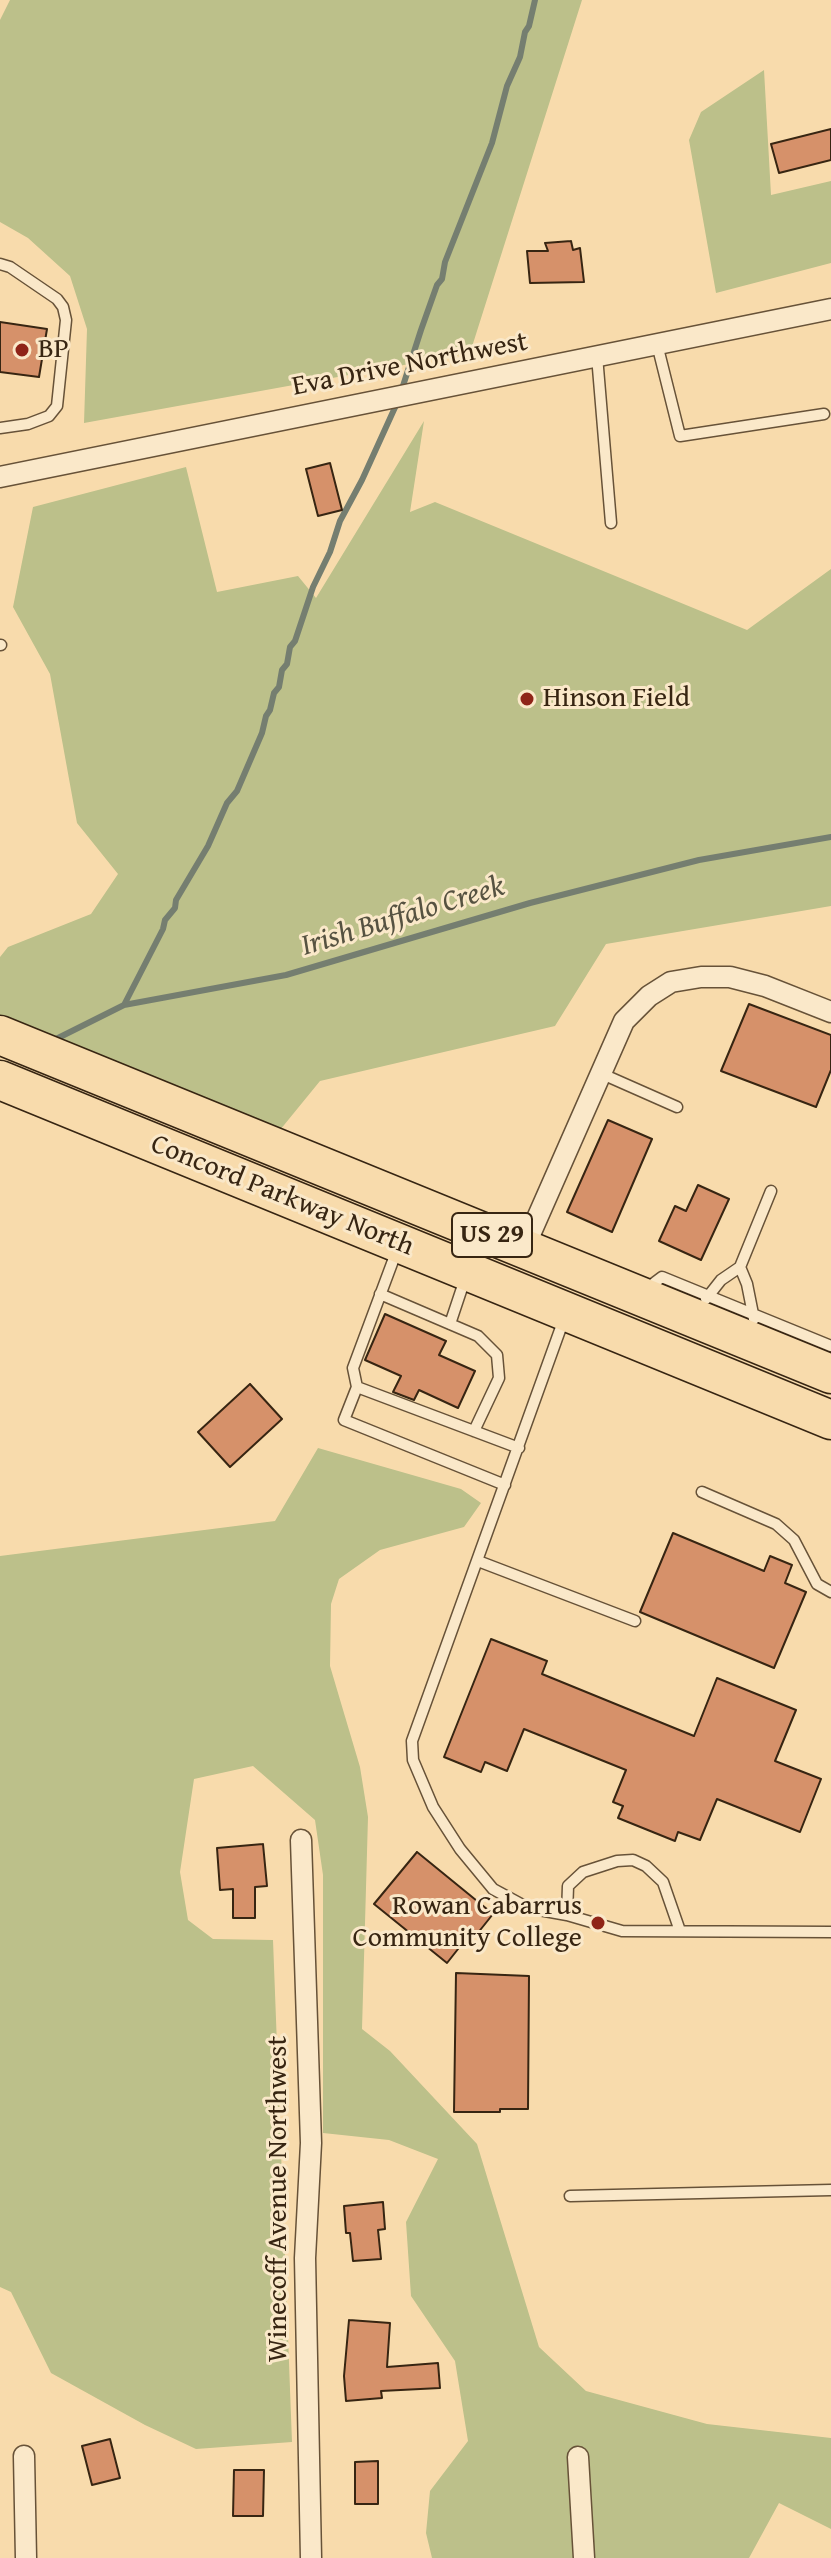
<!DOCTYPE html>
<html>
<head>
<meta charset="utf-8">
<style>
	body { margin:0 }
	canvas { display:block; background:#f8dbac }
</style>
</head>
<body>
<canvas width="831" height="2558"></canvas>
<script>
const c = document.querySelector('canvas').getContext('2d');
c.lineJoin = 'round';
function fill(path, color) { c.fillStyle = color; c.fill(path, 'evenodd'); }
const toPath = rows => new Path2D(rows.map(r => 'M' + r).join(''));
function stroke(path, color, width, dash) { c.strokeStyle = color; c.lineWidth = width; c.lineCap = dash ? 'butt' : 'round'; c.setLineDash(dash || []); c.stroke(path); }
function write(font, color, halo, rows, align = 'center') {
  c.font = font + ' "Gentium Book Plus",serif'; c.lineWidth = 6; c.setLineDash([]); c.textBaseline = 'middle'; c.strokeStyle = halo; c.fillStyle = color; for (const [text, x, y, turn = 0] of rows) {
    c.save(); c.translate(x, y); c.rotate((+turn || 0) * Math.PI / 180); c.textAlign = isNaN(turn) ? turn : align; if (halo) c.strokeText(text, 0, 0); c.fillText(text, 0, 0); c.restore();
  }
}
fill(toPath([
	[10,0,582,0,470,353,84,423,87,329,70,276,28,238,0,222,0,20],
	[764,70,771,195,831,181,831,263,716,293,689,140,701,112],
	[424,421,410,512,435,502,747,630,831,569,831,906,606,944,555,1026,320,1081,280,1130,0,1016,0,957,8,947,91,914,118,874,77,823,50,674,13,607,33,507,186,467,217,592,298,576,316,598],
	[318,1448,461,1489,481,1503,464,1527,380,1550,339,1579,331,1604,330,1666,360,1767,368,1817,362,2029,390,2051,477,2144,539,2347,586,2391,707,2424,831,2438,831,2529,779,2503,749,2558,432,2558,426,2533,430,2491,468,2441,455,2361,411,2296,406,2222,438,2159,389,2140,323,2133,323,1875,315,1820,253,1766,194,1779,180,1872,188,1920,213,1939,273,1940,292,2442,196,2449,145,2425,51,2373,11,2292,0,2287,0,1556,275,1521]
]), '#bcc08a');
stroke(toPath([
	[401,392,421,330,437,285,442,279,445,262,492,143,507,86,520,57,525,32,529,26,535,0],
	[124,1005,163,929,165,920,175,908,176,900,208,846,227,803,237,791,262,733,266,716,270,710,274,693,279,687,282,670,287,664,290,647,295,641,313,587,330,552,340,521,362,480,397,403],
	[50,1042,124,1005,286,975,530,903,699,860,831,837]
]), '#757e70', 6);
const building = toPath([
	[831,129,831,160,779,173,771,144,831,129],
	[571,241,573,250,580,248,584,282,530,283,527,251,548,251,545,243,571,241],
	[0,322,47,329,39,377,0,372,0,322],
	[330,463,342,510,318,516,306,469,330,463],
	[749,1004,831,1035,831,1070,816,1107,721,1071,749,1004],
	[608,1120,652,1139,612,1232,567,1212,608,1120],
	[698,1185,729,1199,701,1260,659,1241,675,1206,686,1211,698,1185],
	[385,1314,446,1341,439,1355,475,1371,458,1408,419,1390,414,1400,393,1392,401,1376,365,1360,385,1314],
	[250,1384,282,1419,230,1467,198,1432,250,1384],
	[673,1533,764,1571,770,1556,792,1565,785,1583,806,1592,774,1668,640,1612,673,1533],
	[491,1639,547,1661,542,1674,694,1736,717,1678,796,1710,775,1761,821,1779,800,1832,717,1799,700,1840,678,1832,675,1841,618,1818,623,1806,613,1802,626,1770,524,1729,507,1771,485,1762,481,1772,444,1757,491,1639],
	[263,1844,267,1886,255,1887,255,1918,233,1918,233,1889,220,1890,217,1848,263,1844],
	[417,1852,493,1914,477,1934,473,1930,447,1963,374,1904,417,1852],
	[456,1973,529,1976,528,2109,500,2109,500,2112,454,2112,456,1973],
	[383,2202,385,2229,378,2230,381,2259,353,2261,350,2233,346,2233,344,2206,383,2202],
	[349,2320,390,2323,387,2367,438,2363,440,2388,381,2391,382,2398,346,2401,344,2376,349,2320],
	[110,2439,120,2478,92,2485,82,2446,110,2439],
	[378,2461,378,2504,355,2504,355,2462,378,2461],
	[234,2470,264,2470,263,2516,233,2516,234,2470]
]);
fill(building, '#d6916a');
stroke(building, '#372512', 2);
const lane = toPath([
	[0,264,10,267,57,299,63,307,66,320,57,406,49,416,28,424,0,428],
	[657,344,680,436,824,414],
	[597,356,611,523],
	[0,645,1,645],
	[600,1073,677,1107],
	[740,1267,747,1284,754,1319],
	[650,1293,654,1283,662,1277,831,1346],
	[380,1294,478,1336,497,1355,499,1378,474,1431],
	[706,1299,721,1280,740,1267,771,1191],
	[564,1319,412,1741,413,1760,433,1807,460,1849,493,1889,528,1908,567,1915,622,1931,831,1932],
	[450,1324,466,1276],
	[357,1387,353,1368,397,1250],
	[505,1485,344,1420,357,1387,519,1448],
	[702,1492,776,1524,794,1540,817,1584,831,1592],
	[478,1561,635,1621],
	[567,1915,568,1886,583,1872,617,1861,633,1860,646,1866,663,1882,680,1931],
	[570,2196,831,2190]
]);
const street = toPath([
	[0,477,831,309],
	[524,1248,624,1021,649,996,671,982,701,977,730,977,765,986,831,1012],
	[301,1840,311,2143,305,2258,311,2558],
	[24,2456,26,2558],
	[578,2457,584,2558]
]);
const highway = toPath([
	[0,1035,831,1374],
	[0,1080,831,1420]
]);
stroke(lane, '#675238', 13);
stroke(street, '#675238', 23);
stroke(highway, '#372512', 41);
stroke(lane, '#fae8c9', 10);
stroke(street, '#fae8c9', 20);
stroke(highway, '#f8dbac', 38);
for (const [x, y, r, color] of [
	[22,350,8,"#8f2418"],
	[527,699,8,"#8f2418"],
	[598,1923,8,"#8f2418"]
]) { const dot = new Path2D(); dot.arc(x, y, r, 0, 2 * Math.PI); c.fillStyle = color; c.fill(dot); stroke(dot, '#fae8c9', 3); }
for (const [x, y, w] of [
	[492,1235,80]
]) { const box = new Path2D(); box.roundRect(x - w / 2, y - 22, w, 44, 6); c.fillStyle = '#fae8c9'; c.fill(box); stroke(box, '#372512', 2); }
write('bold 26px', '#372512', null, [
	["US 29",492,1235]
]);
write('28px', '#372512', '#fae8c9', [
	["BP",38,350],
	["Hinson Field",543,699],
	["Rowan Cabarrus",582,1907,"right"],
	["Community College",582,1939,"right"]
], 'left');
write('28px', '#372512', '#fae8c9', [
	["Eva Drive Northwest",410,365,-11],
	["Concord Parkway North",282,1196,22],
	["Winecoff Avenue Northwest",279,2199,-90]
]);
write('italic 30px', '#565241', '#fae8c9', [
	["Irish Buffalo Creek",403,917,-17]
]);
</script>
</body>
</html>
